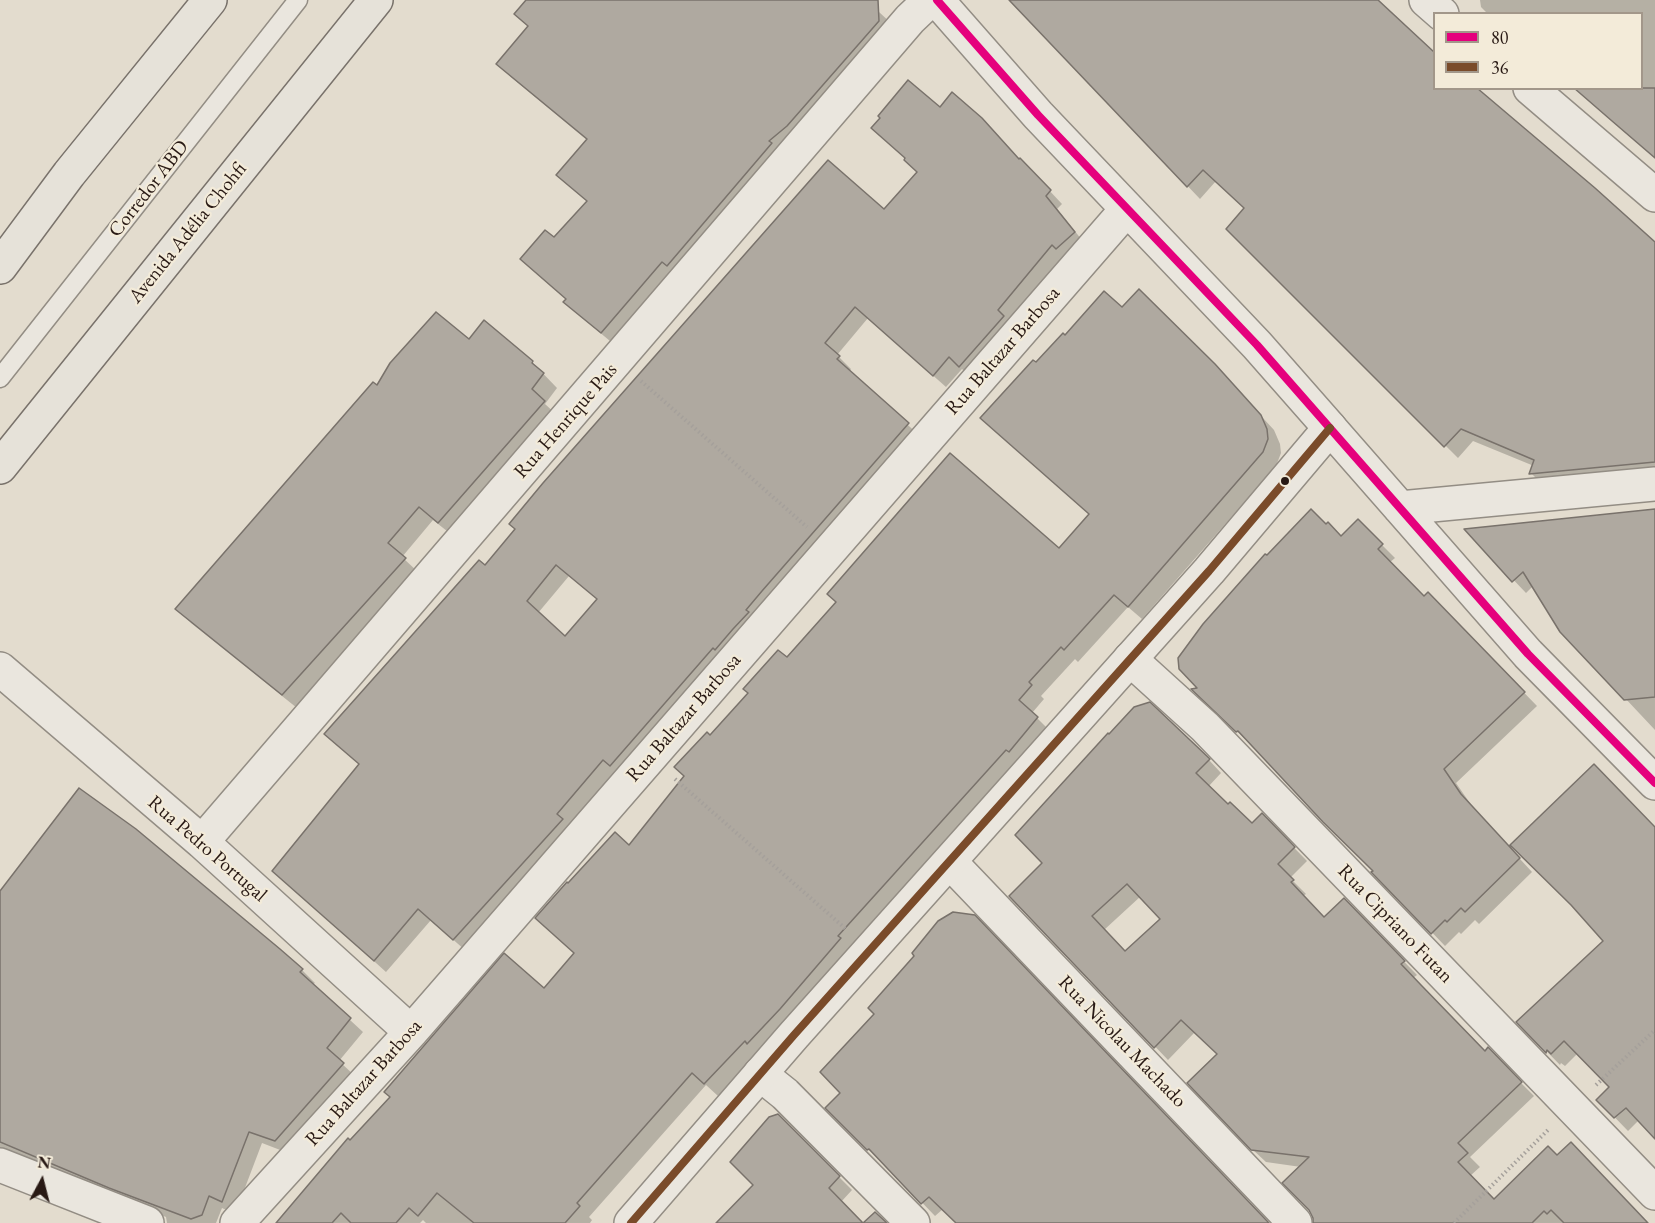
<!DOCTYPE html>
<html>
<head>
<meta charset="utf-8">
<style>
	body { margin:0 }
	#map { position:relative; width:1655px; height:1223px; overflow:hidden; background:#e3dcce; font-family:"EB Garamond",serif }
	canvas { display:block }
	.legend { position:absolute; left:1433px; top:12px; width:210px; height:78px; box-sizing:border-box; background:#f3ebd9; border:2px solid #a2978a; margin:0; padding:8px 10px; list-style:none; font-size:18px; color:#281914 }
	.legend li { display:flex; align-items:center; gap:12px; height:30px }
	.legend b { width:30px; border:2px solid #a2978a }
	.north { position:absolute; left:12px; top:1151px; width:60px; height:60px; -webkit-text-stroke:4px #f3ebd9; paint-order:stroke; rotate:7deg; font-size:16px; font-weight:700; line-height:24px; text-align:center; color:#281914 }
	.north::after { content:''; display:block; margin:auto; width:21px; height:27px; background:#281914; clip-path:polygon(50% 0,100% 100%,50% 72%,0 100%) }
</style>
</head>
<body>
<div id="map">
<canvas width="1655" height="1223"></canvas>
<ul class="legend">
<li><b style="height:8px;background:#e5007d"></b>80</li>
<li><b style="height:8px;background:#7a4b2a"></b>36</li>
</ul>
<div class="north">N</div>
</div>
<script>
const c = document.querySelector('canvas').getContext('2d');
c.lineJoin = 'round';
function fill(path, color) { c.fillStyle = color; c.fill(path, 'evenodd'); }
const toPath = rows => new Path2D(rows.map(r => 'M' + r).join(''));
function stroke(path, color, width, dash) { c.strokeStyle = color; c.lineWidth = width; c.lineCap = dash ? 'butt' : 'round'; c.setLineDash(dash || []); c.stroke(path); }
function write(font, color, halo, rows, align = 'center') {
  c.font = font + ' "EB Garamond",serif'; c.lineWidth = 4.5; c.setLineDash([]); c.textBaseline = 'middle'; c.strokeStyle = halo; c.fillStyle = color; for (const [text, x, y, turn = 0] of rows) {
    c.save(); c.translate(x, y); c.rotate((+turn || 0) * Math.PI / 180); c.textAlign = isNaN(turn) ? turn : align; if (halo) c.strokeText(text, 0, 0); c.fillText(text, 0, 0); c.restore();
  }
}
fill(toPath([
	[528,0,866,0,892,24,616,346,580,316,566,302,567,300,522,259,554,239,588,202,558,175,588,141,512,78,498,64,529,27],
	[1011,0,1375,0,1434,54,1434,88,1655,244,1655,475,1543,485,1531,473,1534,466,1473,441,1458,458,1228,229,1246,209,1216,181,1200,199],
	[1480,0,1655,0,1655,158,1574,88,1642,88,1642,14,1488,14,1481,7],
	[940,109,1019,161,1032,172,1062,204,1057,209,1086,245,972,378,962,369,946,387,868,318,837,355,851,369,849,372,920,436,466,951,431,920,386,972,274,871,360,765,485,568,884,212,918,173],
	[569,576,598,600,565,638,538,613],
	[1122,309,1228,380,1274,430,1280,444,1281,453,1276,466,1142,619,1128,607,1078,662,1075,659,1041,696,1044,699,1032,713,1050,731,759,1053,718,1096,706,1085,589,1217,592,1220,590,1223,426,1223,423,1220,420,1223,278,1223,350,1142,544,990,575,954,629,847,686,776,710,737,787,659,1059,550,1090,515,1037,364,1066,337],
	[469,341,532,362,557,388,545,404,558,416,452,535,433,520,402,557,419,573,297,708,191,623,178,609,377,387],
	[1655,511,1655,730,1562,631,1533,586,1526,593,1467,531],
	[1358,521,1395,558,1389,563,1424,598,1428,594,1537,706,1456,783,1474,809,1532,872,1479,924,1475,920,1461,934,1459,932,1445,946,1251,743,1250,744,1194,690,1200,689],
	[1209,760,1221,773,1208,787,1252,826,1262,815,1307,861,1290,878,1306,894,1303,896,1325,919,1344,900,1417,975,1413,978,1485,1052,1488,1050,1534,1096,1470,1157,1480,1167,1470,1176,1494,1201,1557,1157,1647,1223,1315,1223,1301,1167,1266,1162,1252,1149,1219,1054,1195,1032,1168,1060,1011,896],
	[1141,896,1162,919,1126,953,1104,930],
	[1655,829,1655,1137,1639,1120,1628,1131,1598,1100,1611,1087,1578,1053,1565,1066,1561,1063,1560,1065,1518,1022,1605,941],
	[0,893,279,950,302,970,315,983,312,985,363,1032,339,1061,356,1077,288,1153,262,1143,235,1214,222,1208,216,1223,167,1223,166,1217,0,1148],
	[827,1108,1268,1223,958,1223,943,1209,935,1216,882,1161,881,1162],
	[778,1116,852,1190,841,1202,861,1223,718,1223,755,1185]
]), '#0003');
const building = toPath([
	[526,0,878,0,879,21,787,126,769,141,772,143,667,266,662,262,601,333,563,302,566,299,520,259,545,230,554,237,587,201,556,175,587,139,496,64,528,26,514,14,526,0],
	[1009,0,1378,0,1434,52,1434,88,1477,88,1595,188,1655,242,1655,462,1529,474,1534,460,1461,429,1444,447,1226,229,1244,208,1203,170,1187,187,1009,0],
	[908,80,940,107,952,92,982,118,1019,159,1020,158,1051,190,1046,196,1075,232,1056,249,1052,245,998,310,1004,316,959,367,949,357,933,376,855,307,825,343,840,356,837,359,909,423,762,591,746,610,749,612,733,629,715,650,713,648,610,766,603,760,557,814,563,819,453,940,418,909,374,961,272,871,359,764,324,734,479,560,485,565,515,529,509,524,543,483,828,160,884,209,917,172,904,160,905,158,871,128,880,118,878,116,908,80],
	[556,565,597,599,565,636,527,601,556,565],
	[1574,88,1655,88,1655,158,1612,121,1574,88],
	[1139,289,1215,364,1261,415,1267,429,1268,439,1263,452,1128,607,1114,595,1064,650,1061,647,1029,682,1032,685,1019,700,1038,717,1009,752,1006,750,838,936,841,938,780,1009,747,1044,745,1041,704,1084,692,1073,577,1203,580,1206,565,1223,474,1223,437,1193,418,1216,409,1208,396,1223,351,1223,341,1213,332,1223,276,1223,348,1138,350,1140,390,1097,384,1092,504,953,544,988,574,953,535,918,567,882,568,883,615,832,629,845,684,776,674,767,707,732,710,735,748,693,743,689,778,650,787,657,836,602,827,594,950,453,1059,548,1089,514,980,418,1033,360,1036,362,1063,333,1065,335,1104,291,1122,307,1139,289],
	[436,312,469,339,484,320,533,361,532,363,544,373,532,389,545,401,438,523,419,507,388,543,406,558,282,695,175,609,373,382,377,385,390,363,436,312],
	[1311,509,1326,524,1328,522,1341,536,1358,519,1383,544,1378,549,1424,596,1428,592,1525,692,1444,769,1461,794,1520,858,1465,912,1461,908,1447,922,1445,920,1431,934,1371,872,1373,871,1323,822,1238,731,1236,732,1191,689,1197,688,1179,669,1178,658,1203,624,1265,554,1267,555,1311,509],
	[1655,509,1655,697,1624,700,1560,632,1523,572,1512,582,1464,529,1655,509],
	[1150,702,1210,759,1196,773,1228,804,1230,802,1252,823,1262,813,1295,847,1278,864,1294,880,1291,882,1324,917,1344,898,1405,961,1401,964,1421,985,1485,1051,1488,1047,1522,1082,1458,1143,1468,1153,1458,1162,1494,1199,1548,1146,1557,1155,1571,1142,1648,1223,1564,1223,1551,1210,1547,1214,1544,1211,1532,1223,1313,1223,1313,1218,1309,1210,1282,1183,1309,1157,1251,1150,1187,1083,1217,1054,1181,1020,1154,1048,1009,896,1042,863,1015,835,1108,733,1109,734,1134,707,1150,702],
	[1127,884,1160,919,1125,951,1092,916,1127,884],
	[1594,764,1655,827,1655,1139,1626,1108,1614,1118,1596,1100,1609,1087,1564,1041,1551,1054,1547,1050,1546,1053,1516,1022,1603,941,1571,905,1510,845,1594,764],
	[79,788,136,829,280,949,303,969,300,972,351,1018,327,1048,344,1063,275,1141,249,1132,222,1202,209,1196,202,1215,191,1219,109,1188,0,1142,0,891,79,788],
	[953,912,975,915,1269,1223,956,1223,929,1197,921,1204,869,1149,867,1150,825,1108,840,1093,820,1072,874,1014,868,1008,914,956,912,953,938,921,953,912],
	[778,1114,840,1176,829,1188,863,1223,716,1223,753,1185,730,1162,769,1117,778,1114],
	[875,1212,887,1223,863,1223,875,1212]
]);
fill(building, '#afa9a0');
stroke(building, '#79726b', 1.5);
const service = toPath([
	[0,378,298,0]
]);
const minor = toPath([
	[937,0,1038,115,1257,345,1330,428],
	[1426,0,1442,14],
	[1530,88,1655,195],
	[1130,659,1205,727,1655,1193],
	[0,669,202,842,411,1032],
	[202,842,910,19,930,0],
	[950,862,1295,1223],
	[760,1074,785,1094,913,1223],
	[0,1165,147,1223],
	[237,1223,411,1032,1127,209]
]);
const tertiary = toPath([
	[1400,508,1655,484],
	[631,1223,794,1035,1209,571,1330,428,1528,654,1655,783]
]);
const trunk = toPath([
	[0,267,69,174,210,0],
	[0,467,376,0]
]);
stroke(service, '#938d84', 21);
stroke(minor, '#938d84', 36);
stroke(tertiary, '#938d84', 36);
stroke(trunk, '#79726b', 36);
stroke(toPath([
	[641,381,807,527],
	[675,779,847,930],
	[1596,1085,1655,1030],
	[1454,1223,1549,1129]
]), '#a5a09b', 4, [1.5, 3]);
stroke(service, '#eae6de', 18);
stroke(minor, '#eae6de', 33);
stroke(tertiary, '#eae6de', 33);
stroke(trunk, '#e6e2d9', 33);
stroke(toPath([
	[937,0,1038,115,1257,345,1528,654,1655,783]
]), '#e5007d', 8);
stroke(toPath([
	[631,1223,794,1035,1209,571,1330,428]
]), '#7a4b2a', 8);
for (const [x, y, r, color] of [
	[1285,481,5,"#281914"]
]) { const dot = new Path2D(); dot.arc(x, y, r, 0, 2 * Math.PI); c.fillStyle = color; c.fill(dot); stroke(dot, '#f3ebd9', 2); }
write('20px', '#281914', '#f3ebd9', [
	["Corredor ABD",149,189,-52],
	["Avenida Adélia Chohfi",188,233,-51],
	["Rua Baltazar Barbosa",1003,351,-49],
	["Rua Henrique Pais",566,421,-49],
	["Rua Baltazar Barbosa",684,718,-49],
	["Rua Pedro Portugal",207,849,41],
	["Rua Cipriano Futan",1395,924,46],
	["Rua Nicolau Machado",1122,1042,46],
	["Rua Baltazar Barbosa",364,1083,-48]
]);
</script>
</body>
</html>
